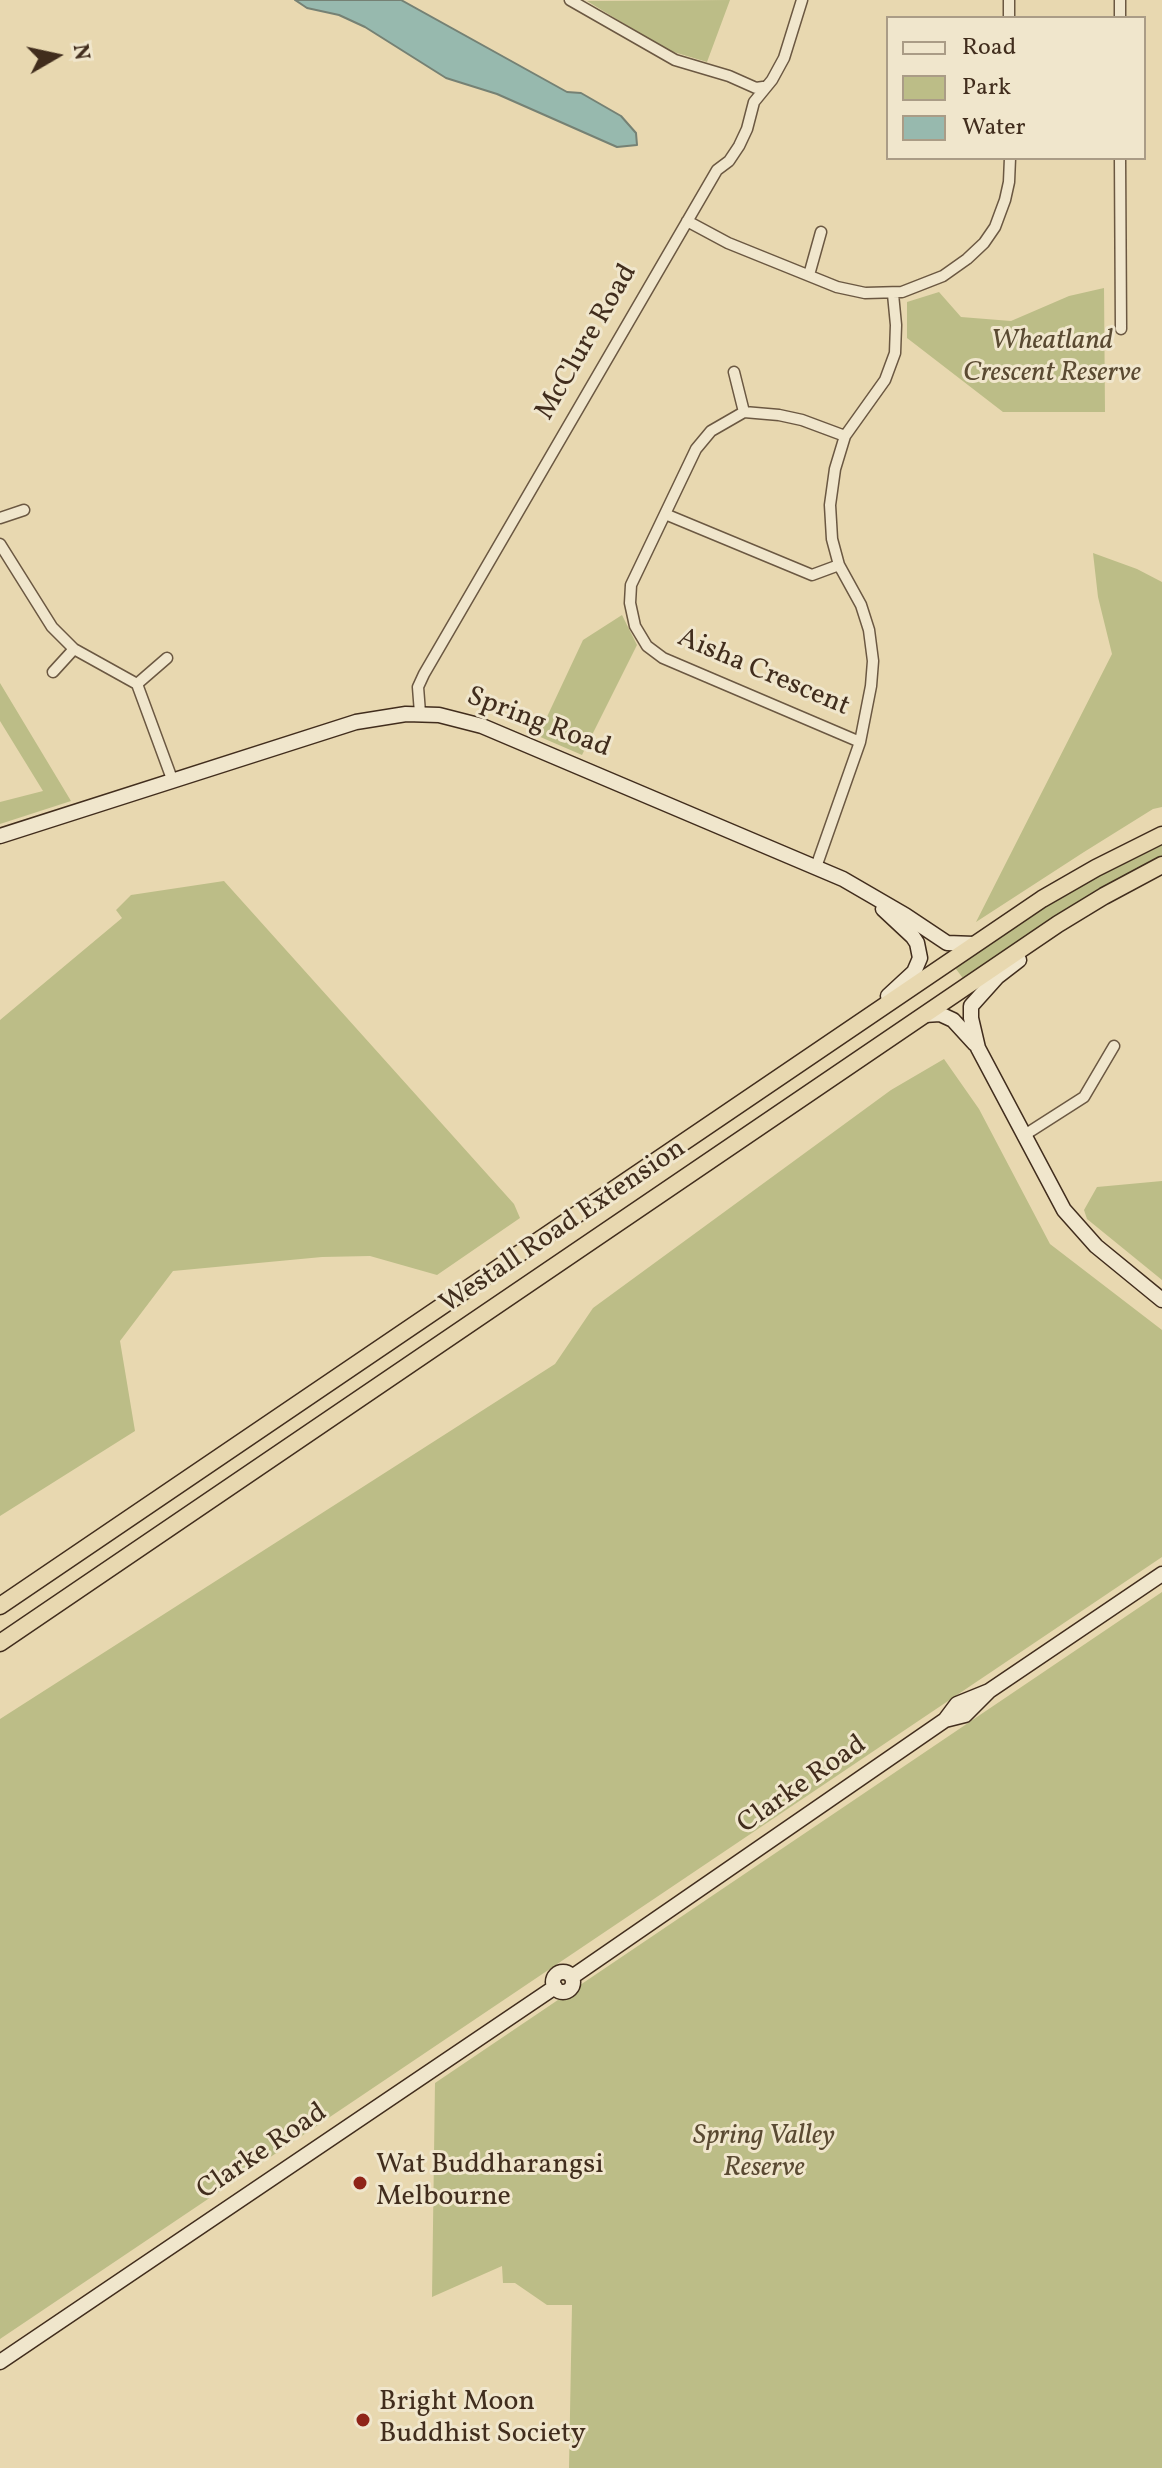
<!DOCTYPE html>
<html>
<head>
<meta charset="utf-8">
<style>
	body { margin:0 }
	#map { position:relative; width:1162px; height:2468px; overflow:hidden; background:#e8d8b0; font-family:Vollkorn,serif }
	canvas { display:block }
	.legend { position:absolute; left:886px; top:16px; width:260px; height:144px; box-sizing:border-box; background:#f0e6cc; border:2px solid #aa9c86; margin:0; padding:10px 14px; list-style:none; font-size:24px; color:#412d1d }
	.legend li { display:flex; align-items:center; gap:16px; height:40px }
	.legend b { width:40px; border:2px solid #aa9c86 }
	.north { position:absolute; left:16px; top:16px; width:80px; height:80px; -webkit-text-stroke:6px #f0e6cc; paint-order:stroke; rotate:81deg; font-size:22px; font-weight:700; line-height:32px; text-align:center; color:#412d1d }
	.north::after { content:''; display:block; margin:auto; width:28px; height:36px; background:#412d1d; clip-path:polygon(50% 0,100% 100%,50% 72%,0 100%) }
</style>
</head>
<body>
<div id="map">
<canvas width="1162" height="2468"></canvas>
<ul class="legend">
<li><b style="height:10px;background:#f0e6cc"></b>Road</li>
<li><b style="height:22px;background:#bcbd87"></b>Park</li>
<li><b style="height:22px;background:#97b9ae"></b>Water</li>
</ul>
<div class="north">N</div>
</div>
<script>
const c = document.querySelector('canvas').getContext('2d');
c.lineJoin = 'round';
function fill(path, color) { c.fillStyle = color; c.fill(path, 'evenodd'); }
const toPath = rows => new Path2D(rows.map(r => 'M' + r).join(''));
function stroke(path, color, width, dash) { c.strokeStyle = color; c.lineWidth = width; c.lineCap = dash ? 'butt' : 'round'; c.setLineDash(dash || []); c.stroke(path); }
function write(font, color, halo, rows, align = 'center') {
  c.font = font + ' Vollkorn,serif'; c.lineWidth = 6; c.setLineDash([]); c.textBaseline = 'middle'; c.strokeStyle = halo; c.fillStyle = color; for (const [text, x, y, turn = 0] of rows) {
    c.save(); c.translate(x, y); c.rotate((+turn || 0) * Math.PI / 180); c.textAlign = isNaN(turn) ? turn : align; if (halo) c.strokeText(text, 0, 0); c.fillText(text, 0, 0); c.restore();
  }
}
fill(toPath([
	[730,0,707,62,667,50,587,1],
	[1104,288,1105,412,1003,412,907,338,907,302,939,292,961,317,1011,321,1069,296],
	[1093,553,1137,569,1162,582,1162,807,1153,809,1084,852,976,922,1112,654,1098,597],
	[622,615,637,645,582,755,538,736,583,640],
	[0,683,71,801,0,824,0,802,43,791,0,721],
	[1162,843,1162,860,965,981,953,965,1046,903],
	[224,881,514,1204,520,1218,437,1275,370,1256,322,1257,173,1271,120,1341,135,1431,0,1516,0,1020,122,918,116,910,131,895],
	[944,1059,979,1109,1050,1244,1162,1330,1162,1557,0,2339,0,1719,555,1364,593,1308,891,1090],
	[1162,1181,1162,1280,1087,1219,1084,1210,1097,1187],
	[1162,1592,1162,2468,569,2468,572,2305,547,2305,515,2283,503,2283,502,2266,432,2297,435,2083]
]), '#bcbd87');
const water = toPath([
	[295,0,401,0,567,92,581,93,621,116,636,133,637,145,617,147,497,94,446,78,365,27,339,15,307,8,295,0]
]);
fill(water, '#97b9ae');
stroke(water, '#758174', 2);
const minor = toPath([
	[570,0,675,60,729,76,756,88,763,87],
	[1009,0,1009,18],
	[1120,0,1120,18],
	[1120,158,1121,329],
	[687,221,728,243,837,287,865,293,902,292,943,276,967,259,984,243,995,227,1005,200,1009,182,1010,158],
	[809,275,821,232],
	[734,372,744,412],
	[845,436,802,420,779,415,744,412,711,431,696,449,631,585,630,603,635,626,647,646,663,658,860,742],
	[665,514,812,575,839,565],
	[0,518,24,510],
	[0,544,52,627,74,649,137,684,172,779],
	[53,672,74,649],
	[137,684,167,658],
	[420,713,418,687,424,674,717,170,729,161,739,146,747,129,754,102,772,80,784,58,802,0],
	[816,867,860,742,871,686,873,661,869,630,861,605,839,565,832,539,830,505,835,469,845,436,885,380,895,353,896,325,893,294],
	[1023,1136,1084,1097,1114,1046]
]);
const secondary = toPath([
	[0,836,356,722,406,714,439,715,482,726,843,879,905,915,947,943,974,944],
	[883,909,913,937,917,943,920,958,914,972,888,996],
	[1019,960,997,977,971,1006,971,1018,978,1048,1064,1210,1096,1246,1162,1300],
	[924,1015,940,1014,953,1020,975,1044],
	[945,1720,965,1715,989,1691,1162,1574],
	'553 1982a10 10 0 1 1 20 0a10 10 0 1 1-20 0Z',
	[572,1977,945,1720,957,1704,989,1691],
	[0,2362,555,1987]
]);
const trunk = toPath([
	[0,1606,1042,899,1096,868,1162,835],
	[0,1643,1058,924,1104,896,1162,865]
]);
stroke(minor, '#6b5842', 13);
stroke(secondary, '#412d1d', 17);
stroke(trunk, '#412d1d', 19);
stroke(minor, '#f0e6cc', 10);
stroke(secondary, '#f0e6cc', 14);
stroke(trunk, '#e8d8b0', 16);
for (const [x, y, r, color] of [
	[360,2183,8,"#8f2418"],
	[363,2420,8,"#8f2418"]
]) { const dot = new Path2D(); dot.arc(x, y, r, 0, 2 * Math.PI); c.fillStyle = color; c.fill(dot); stroke(dot, '#f0e6cc', 3); }
write('28px', '#412d1d', '#f0e6cc', [
	["McClure Road",588,343,-60],
	["Aisha Crescent",763,674,23],
	["Spring Road",538,724,21],
	["Westall Road Extension",564,1228,-34],
	["Clarke Road",803,1786,-35],
	["Clarke Road",263,2153,-34]
]);
write('italic 28px', '#5a4a32', '#f0e6cc', [
	["Wheatland",1052,343],
	["Crescent Reserve",1052,375],
	["Spring Valley",764,2138],
	["Reserve",764,2170]
]);
write('28px', '#412d1d', '#f0e6cc', [
	["Wat Buddharangsi",376,2167],
	["Melbourne",376,2199],
	["Bright Moon",379,2404],
	["Buddhist Society",379,2436]
], 'left');
</script>
</body>
</html>
